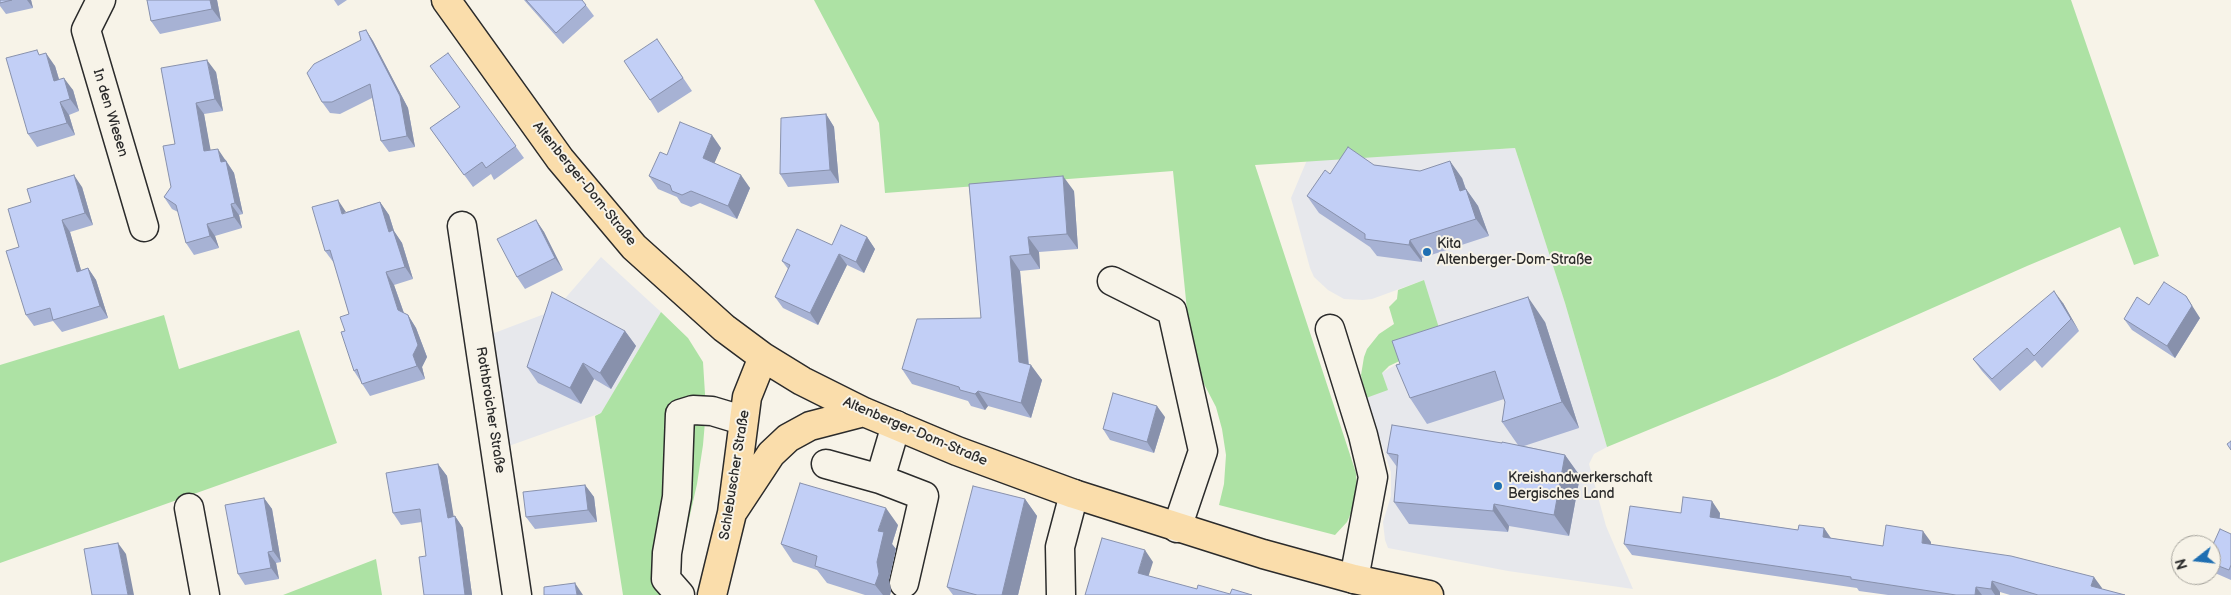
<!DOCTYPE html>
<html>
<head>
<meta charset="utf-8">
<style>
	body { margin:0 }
	#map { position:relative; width:2231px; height:595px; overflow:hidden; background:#f7f3e8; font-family:"Balsamiq Sans",sans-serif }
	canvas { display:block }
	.north { position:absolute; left:2171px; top:535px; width:50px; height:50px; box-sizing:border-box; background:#f7f3e8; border:1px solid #a5a39c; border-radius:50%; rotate:254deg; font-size:14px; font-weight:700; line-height:20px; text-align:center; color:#2b2b2b }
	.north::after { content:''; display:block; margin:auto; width:18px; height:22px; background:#1f6fb2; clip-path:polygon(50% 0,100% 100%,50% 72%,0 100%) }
</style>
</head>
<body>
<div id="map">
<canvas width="2231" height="595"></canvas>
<div class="north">N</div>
</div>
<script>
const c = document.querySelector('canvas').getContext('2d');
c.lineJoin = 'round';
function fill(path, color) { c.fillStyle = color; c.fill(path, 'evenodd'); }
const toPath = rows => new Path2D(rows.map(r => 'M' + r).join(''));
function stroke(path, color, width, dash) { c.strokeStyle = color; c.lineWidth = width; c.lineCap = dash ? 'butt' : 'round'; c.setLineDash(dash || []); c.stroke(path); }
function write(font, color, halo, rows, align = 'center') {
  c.font = font + ' "Balsamiq Sans",sans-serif'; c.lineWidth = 4; c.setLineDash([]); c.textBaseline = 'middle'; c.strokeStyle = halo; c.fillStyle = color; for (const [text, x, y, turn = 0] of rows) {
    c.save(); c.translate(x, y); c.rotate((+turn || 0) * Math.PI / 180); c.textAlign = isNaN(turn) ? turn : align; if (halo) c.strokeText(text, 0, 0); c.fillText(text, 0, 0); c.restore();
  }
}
fill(toPath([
	[1515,148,1565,303,1607,447,1594,454,1589,464,1606,526,1633,589,1508,571,1388,548,1385,540,1383,522,1391,496,1391,472,1366,398,1382,373,1408,357,1424,280,1372,299,1363,300,1344,299,1328,290,1314,277,1310,268,1291,198,1307,160],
	[601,257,661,312,601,413,506,447,489,335,555,310]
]), '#e7e8ec');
fill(toPath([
	[814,0,2071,0,2159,256,2134,265,2120,227,2027,266,1777,377,1607,447,1565,303,1515,148,1255,165,1356,473,1357,486,1351,513,1347,522,1335,535,1219,505,1224,484,1226,455,1222,429,1216,407,1203,382,1189,330,1173,171,885,193,879,123],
	[1424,280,1444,344,1408,357,1389,366,1382,373,1388,390,1366,398,1361,375,1364,357,1367,349,1379,334,1394,324,1389,307,1397,299,1398,290],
	[661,312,688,338,703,362,706,410,703,445,697,484,672,595,623,595,595,416,601,413],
	[164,315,179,369,299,330,337,443,0,563,0,365],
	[376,559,382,595,283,595]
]), '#ade2a4');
const minor = toPath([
	[101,0,86,30,144,227],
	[462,226,517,595],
	[1112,281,1172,311,1203,451,1177,528],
	[1330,329,1363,435,1373,477,1354,579],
	[896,425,880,479,924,496,904,583],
	[826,464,880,479],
	[189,508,205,595],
	[680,595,666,579,667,553,677,497,680,414,693,410,712,411,742,420],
	[1061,595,1060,547,1074,494]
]);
const major = toPath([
	[446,0,560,159,634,247,724,328,763,357,802,381,864,412,957,451,1074,494,1263,554,1354,579,1429,595],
	[734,510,771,454,788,438,810,426,864,412],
	[712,595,732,513,747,397,763,357]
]);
stroke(minor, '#2b2b2b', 31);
stroke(major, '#2b2b2b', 31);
stroke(minor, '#f7f3e8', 28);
stroke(major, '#faddab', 28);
fill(toPath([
	[0,0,31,0,33,8,6,14,0,6],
	[147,0,217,0,221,21,160,34,151,21],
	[334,0,347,0,338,6],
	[524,0,582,0,594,16,563,44],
	[366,30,373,41,408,108,415,147,389,152,381,141,372,98,340,114,330,113,322,102,361,40],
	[665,51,692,91,658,113,650,100],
	[448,53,524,158,494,180,491,174,473,187,430,128,460,107],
	[41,55,55,66,59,79,73,90,79,111,69,115,75,135,37,147,28,134],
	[161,68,216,72,223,111,204,114,210,150,226,160,227,162,234,173,243,214,239,215,242,228,215,236,219,248,194,255,186,243,178,212,172,209,164,197,171,187,175,144],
	[826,114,834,127,839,183,788,187,780,174],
	[721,148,714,163,750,188,737,219,700,203,691,207,681,203,677,197,658,189,649,176,667,155],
	[1374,165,1462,178,1466,189,1478,206,1489,236,1422,258,1422,262,1377,256,1370,247,1319,213,1307,196,1330,174],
	[969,184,1074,191,1078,249,1039,252,1040,269,1020,271,1029,364,1042,380,1031,418,988,406,985,410,971,406,968,401,912,384,902,369,981,318],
	[82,187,93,225,70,232,81,270,88,268,96,280,108,318,62,332,53,321,34,326,26,315,19,247,31,202],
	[380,202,389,215,394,231,402,243,413,279,394,285,404,313,408,315,416,328,427,357,422,367,425,379,370,396,354,371,345,331,349,314,334,263,325,251,346,212],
	[536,220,544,232,563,270,525,289,517,277],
	[867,237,875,249,864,273,847,265,818,325,783,308,775,297,788,269,782,261,832,245],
	[2063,303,2079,331,2042,368,2035,360,2000,391,1982,371,1973,359],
	[2149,305,2200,318,2175,358,2132,330,2124,319],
	[1545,322,1579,428,1524,446,1565,455,1580,476,1569,536,1509,526,1508,532,1409,524,1394,502,1397,467,1387,453,1502,443,1518,445,1502,422,1505,402,1504,399,1427,424,1410,398],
	[625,331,636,346,611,389,594,379,581,404,538,383,527,367],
	[1165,417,1154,453,1110,440,1103,429],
	[438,464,447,476,453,516,455,516,463,528,472,595,424,595,426,556,422,522,401,525,393,513],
	[585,485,594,497,597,522,535,529,526,517],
	[264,498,272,509,281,562,276,563,279,579,245,585,238,574],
	[1025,499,1037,516,1018,595,953,595,947,587],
	[1681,513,1720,513,1720,518,1798,530,1824,528,1831,538,1883,546,1931,542,1931,544,2102,588,2101,589,2125,595,2010,595,2000,592,2000,595,1888,595,1859,591,1857,588,1632,555,1624,544],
	[898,525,892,544,896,549,889,580,891,591,890,595,865,595,827,583,817,570,793,562,781,544],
	[2231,534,2231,580,2215,573,2211,568,2211,549]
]), '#a7b2d4');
fill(toPath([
	[27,0,31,0,33,8],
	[210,0,217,0,221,21,212,9],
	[366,30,373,41,408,108,415,147,407,136],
	[46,53,55,66,63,93,54,81],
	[207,60,216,72,223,111,215,99],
	[64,78,73,90,79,111,70,99],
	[60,102,69,115,75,135,67,123],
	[196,103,204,114,213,163,204,151],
	[826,114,834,127,839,183,830,170],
	[712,135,721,148,711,171,703,158],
	[218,149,234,173,243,214,235,203,221,162],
	[1450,161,1462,178,1472,208,1460,191],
	[74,175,82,187,93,225,85,213],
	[741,175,750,188,737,219,728,206],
	[1063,176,1074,191,1078,249,1067,234],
	[1466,189,1478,206,1489,236,1476,219],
	[338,200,346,212,342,214],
	[380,202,389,215,394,231,402,243,413,279,405,267,389,232],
	[231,204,239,215,242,228,234,217],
	[62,220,70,232,85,284,77,272],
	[536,220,544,232,563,270,555,258],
	[207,224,215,236,219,248,210,236],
	[867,237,875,249,864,273,856,262],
	[1028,237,1039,252,1040,269,1030,254],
	[1410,240,1422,258,1422,262,1409,245],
	[839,254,847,265,818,325,810,313],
	[1010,256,1020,271,1029,371,1031,365,1042,380,1031,418,1021,403,1019,362],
	[88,268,96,280,108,318,100,306],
	[386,272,394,285,407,322,398,310],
	[2054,291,2063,303,2079,331,2071,319],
	[2186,296,2200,318,2175,358,2167,346],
	[1528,297,1545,322,1579,428,1562,402],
	[408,315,416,328,427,357,422,367,425,379,417,366,413,355],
	[625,331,636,346,611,389,600,373],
	[583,363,594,379,581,404,570,388],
	[978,391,988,406,985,410,975,394],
	[1157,406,1165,417,1154,453,1147,442],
	[1565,455,1580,476,1569,536,1554,515],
	[438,464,447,476,456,530,448,518],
	[585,485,594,497,597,522,588,510],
	[264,498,272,509,281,562,273,551],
	[1025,499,1037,516,1018,595,1002,595],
	[1712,501,1720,513,1718,528,1710,517],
	[1494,504,1509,526,1508,532,1493,511],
	[886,508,898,525,892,544,896,549,889,580,891,591,890,595,883,595,875,585,878,531],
	[455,516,463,528,472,595,465,595],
	[1824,528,1832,540,1823,537],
	[1923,531,1931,542,1930,554,1922,543],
	[118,543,126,554,134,595,128,595],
	[1145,550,1153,562,1146,584,1138,573],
	[268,552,276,563,279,579,271,568],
	[2094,577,2102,588,2100,595,2091,586],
	[1992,581,2000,592,2000,595,1995,595,1991,589],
	[575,583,583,595,577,595],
	[1976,587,1982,595,1975,595]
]), '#8891ac');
const building = toPath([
	[0,0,12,0,0,3,0,0],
	[147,0,210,0,212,9,151,21,147,0],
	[526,0,582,0,586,5,556,33,526,0],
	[366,30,400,96,407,136,381,141,370,84,332,102,322,102,307,73,314,64,361,40,359,32,366,30],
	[657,39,683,78,650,100,624,61,657,39],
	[37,50,39,55,46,53,54,81,64,78,70,99,60,102,67,123,28,134,6,58,37,50],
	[448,53,516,146,486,168,482,162,464,175,430,128,460,107,430,66,448,53],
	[207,60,215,99,196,103,204,151,218,149,221,162,226,161,235,203,231,204,234,217,207,224,210,236,186,243,176,205,164,197,171,187,163,146,175,144,161,68,207,60],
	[826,114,830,170,780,174,781,118,826,114],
	[680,122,712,135,703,158,741,175,728,206,691,191,682,195,672,191,670,185,649,176,660,152,667,155,680,122],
	[1348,147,1374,165,1420,171,1450,161,1460,191,1466,189,1476,219,1410,240,1409,245,1365,239,1365,234,1307,196,1325,170,1330,174,1348,147],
	[74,175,85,213,62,220,77,272,88,268,100,306,53,320,50,308,26,315,6,251,19,247,8,209,31,202,27,189,74,175],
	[1063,176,1067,234,1028,237,1030,254,1010,256,1019,362,1031,365,1021,403,978,391,975,394,960,390,959,387,902,369,917,319,981,318,969,184,1063,176],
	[338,200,342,214,380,202,389,232,393,230,405,267,386,272,398,310,408,315,418,345,413,355,417,366,362,384,357,369,354,371,341,332,345,331,340,317,349,314,330,250,325,251,312,207,338,200],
	[536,220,555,258,517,277,497,239,536,220],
	[841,225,867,237,856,262,839,254,810,313,775,297,790,265,782,261,797,229,832,245,841,225],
	[2164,282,2186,296,2192,306,2167,346,2124,319,2137,297,2149,305,2164,282],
	[2054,291,2071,319,2034,356,2027,348,1992,379,1973,359,2054,291],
	[552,292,625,331,600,373,583,363,570,388,527,367,552,292],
	[1528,297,1562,402,1502,422,1505,402,1495,371,1410,398,1396,365,1400,364,1392,341,1528,297],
	[1113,393,1157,406,1147,442,1103,429,1113,393],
	[1392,425,1502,443,1502,442,1565,455,1554,515,1494,504,1493,511,1394,502,1398,455,1387,453,1392,425],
	[2231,441,2231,450,2227,444,2231,441],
	[438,464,448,518,455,516,465,595,424,595,419,557,426,556,420,509,393,513,386,473,438,464],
	[800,483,886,508,878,531,884,532,877,562,879,574,875,585,815,566,817,556,781,544,800,483],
	[585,485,588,510,526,517,523,492,585,485],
	[973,486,1025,499,1002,595,977,595,947,587,973,486],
	[1683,497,1712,501,1710,517,1798,530,1799,525,1824,528,1823,537,1883,546,1886,525,1923,531,1922,543,2011,556,2094,577,2091,586,2125,595,2038,595,1992,581,1991,589,1976,587,1975,595,1956,595,1851,579,1851,577,1624,544,1630,506,1681,513,1683,497],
	[264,498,273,551,268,552,271,568,238,574,225,505,264,498],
	[2220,529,2231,534,2231,565,2229,570,2211,563,2211,549,2220,529],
	[1102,538,1145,550,1138,573,1197,589,1198,585,1230,594,1232,589,1252,595,1085,595,1102,538],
	[118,543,128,595,92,595,84,549,118,543],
	[575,583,577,595,544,595,544,587,575,583]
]);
fill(building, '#c2cff6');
stroke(building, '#8891ac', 1);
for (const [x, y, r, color] of [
	[1427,252,5,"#1f6fb2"],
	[1498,486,5,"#1f6fb2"]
]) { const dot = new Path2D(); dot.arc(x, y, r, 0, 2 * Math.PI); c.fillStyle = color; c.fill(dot); stroke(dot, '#f7f3e8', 2); }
write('14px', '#2b2b2b', '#f7f3e8', [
	["In den Wiesen",110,113,73],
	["Altenberger-Dom-Straße",584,184,51],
	["Rothbroicher Straße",490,410,81],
	["Altenberger-Dom-Straße",915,432,23],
	["Schlebuscher Straße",735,475,-81]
]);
write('14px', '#2b2b2b', '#f7f3e8', [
	["Kita",1437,244],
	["Altenberger-Dom-Straße",1437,260],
	["Kreishandwerkerschaft",1508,478],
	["Bergisches Land",1508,494]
], 'left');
</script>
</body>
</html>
